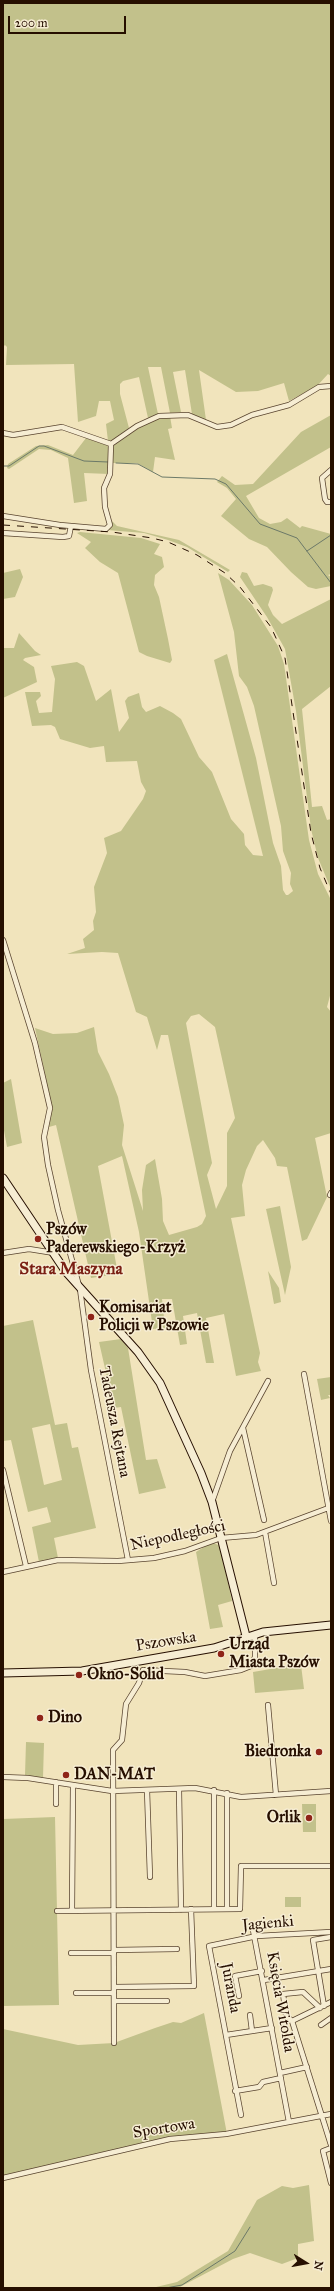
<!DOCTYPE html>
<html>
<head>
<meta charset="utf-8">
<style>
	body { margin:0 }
	#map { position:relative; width:334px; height:2291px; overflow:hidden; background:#f1e4bc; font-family:"IM FELL Great Primer",serif }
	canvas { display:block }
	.frame { position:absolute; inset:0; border:4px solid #260f00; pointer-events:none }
	.north { position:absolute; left:286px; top:2243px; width:40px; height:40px; -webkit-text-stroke:3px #f6edd3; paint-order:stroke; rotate:101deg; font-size:11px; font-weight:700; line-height:16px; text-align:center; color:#260f00 }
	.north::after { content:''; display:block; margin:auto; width:14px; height:18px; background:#260f00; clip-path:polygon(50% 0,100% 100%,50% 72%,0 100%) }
	.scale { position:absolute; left:8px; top:16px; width:118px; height:18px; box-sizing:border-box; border:2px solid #260f00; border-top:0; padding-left:5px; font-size:12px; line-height:14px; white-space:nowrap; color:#260f00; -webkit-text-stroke:3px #f6edd3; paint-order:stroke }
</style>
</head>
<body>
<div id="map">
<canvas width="334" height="2291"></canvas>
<div class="frame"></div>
<div class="north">N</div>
<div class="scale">200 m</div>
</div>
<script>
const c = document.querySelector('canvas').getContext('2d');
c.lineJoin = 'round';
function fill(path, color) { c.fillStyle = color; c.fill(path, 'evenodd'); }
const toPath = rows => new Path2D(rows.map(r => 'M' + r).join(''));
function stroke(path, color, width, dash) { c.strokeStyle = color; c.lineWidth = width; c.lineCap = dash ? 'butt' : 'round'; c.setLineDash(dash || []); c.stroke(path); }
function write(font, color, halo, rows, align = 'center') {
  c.font = font + ' "IM FELL Great Primer",serif'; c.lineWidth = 3; c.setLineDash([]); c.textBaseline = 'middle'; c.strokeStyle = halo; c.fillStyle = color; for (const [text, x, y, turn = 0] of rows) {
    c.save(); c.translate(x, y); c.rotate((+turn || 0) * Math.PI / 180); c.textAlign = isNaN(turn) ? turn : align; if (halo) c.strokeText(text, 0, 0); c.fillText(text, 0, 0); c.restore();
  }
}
fill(toPath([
	[3,3,331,3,331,376,328,374,317,386,289,401,284,383,258,391,236,392,199,370,206,420,192,414,185,370,173,372,181,412,170,413,161,367,148,367,158,414,148,418,139,377,123,381,120,384,120,394,129,428,125,433,111,442,108,441,106,424,114,420,110,401,99,401,96,416,78,422,74,364,6,365,7,347,5,345,3,347],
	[331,415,331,447,246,496,259,518,270,524,281,522,287,518,300,528,302,526,331,534,331,574,328,575,331,577,331,586,316,589,308,587,291,572,267,547,249,539,221,516,236,499,227,488,217,482,222,476,235,485,253,484,301,432],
	[170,416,172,428,168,429,175,460,155,457,153,472,137,463,113,463,113,446,149,421],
	[86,438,110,446,109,474,84,473,87,501,74,503,68,458,51,450,39,449,9,469,7,468,8,464,36,446,48,445,73,455],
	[111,520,117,526,179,540,230,570,228,572,187,547,168,540,144,533,107,530,112,527],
	[80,532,141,538,160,544,154,554,162,557,164,567,155,575,154,585,159,597,168,639,172,660,170,663,147,656,139,652,118,573,100,562,85,548,91,542,77,533],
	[20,569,23,577,15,597,3,599,3,573],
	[242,572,247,573,254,586,263,584,272,587,273,590,268,605,273,615,282,624,331,599,331,686,302,709,312,807,322,806,327,820,331,819,331,889,318,858,311,829,296,711,285,649,267,617,240,577],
	[218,573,229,580,252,605,278,646,284,664,309,840,318,874,331,900,331,992,327,1007,331,1012,331,1133,315,1138,327,1197,307,1239,302,1241,287,1167,277,1166,275,1158,263,1140,257,1146,246,1170,242,1185,245,1216,231,1218,260,1353,258,1362,261,1371,236,1376,224,1314,206,1318,214,1363,206,1363,197,1313,183,1316,187,1344,180,1345,172,1299,162,1299,165,1328,153,1329,139,1232,122,1156,98,1166,118,1274,91,1278,56,1125,49,1127,52,1107,35,1028,53,1034,77,1033,94,1027,98,1052,109,1074,118,1097,124,1125,122,1145,143,1211,142,1190,146,1165,155,1159,162,1199,163,1221,169,1235,197,1227,202,1224,206,1216,168,1035,161,1035,157,1050,147,1017,136,1012,118,953,102,952,67,954,85,948,83,939,94,930,93,921,96,912,94,887,107,853,104,838,121,831,143,799,146,791,141,782,137,761,106,762,104,746,90,748,60,739,55,727,51,725,32,726,25,692,40,692,41,696,36,701,39,713,52,712,55,679,51,666,77,662,84,666,96,701,111,689,119,732,129,718,125,701,128,697,139,693,142,707,146,712,160,706,173,713,181,719,199,757,212,772,231,819,244,834,245,845,253,855,263,856,214,660,227,654,256,758,273,843,281,866,283,890,286,895,288,895,293,891,290,884,291,873,283,851,281,826,254,706,247,687,239,676,234,632],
	[199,1014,215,1027,235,1118,227,1133,227,1186,216,1209,207,1175,212,1163,186,1023,191,1016],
	[19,633,35,651,41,655,25,658,23,660,34,667,37,682,3,698,3,648,14,648],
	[11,1079,22,1143,7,1147,3,1125,3,1083],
	[280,1206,291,1267,285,1295,266,1209],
	[268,1271,279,1288,281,1302,274,1304],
	[33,1320,55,1425,67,1423,72,1448,78,1447,96,1528,54,1538,58,1558,39,1562,32,1527,51,1522,47,1507,28,1512,11,1440,3,1441,3,1326],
	[50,1424,62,1480,44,1485,32,1428],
	[121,1339,128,1348,146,1460,157,1459,166,1488,139,1494,121,1407,114,1408,99,1342],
	[331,1377,331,1395,328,1395,330,1398,321,1400,317,1379],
	[212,1542,220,1546,232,1601,218,1605,223,1627,210,1629,196,1552],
	[292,1658,292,1665,301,1665,304,1689,255,1693,253,1672,288,1666,287,1663],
	[26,1742,44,1743,43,1778,25,1775],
	[302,1804,316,1804,316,1832,303,1832],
	[55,1817,59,2005,3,2006,3,1819],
	[285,1897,301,1897,301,1907,285,1907],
	[204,2013,227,2134,170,2139,3,2178,3,2029,78,2045,114,2043,155,2028,173,2022,181,2023],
	[309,2185,314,2241,298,2244,298,2258,282,2264,250,2253,233,2259,178,2288,152,2288,177,2282,228,2251,257,2200,282,2186,293,2188]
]), '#c2c18b');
stroke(toPath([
	[116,463,138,464,162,477,215,479,226,484,260,524,297,538,331,583],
	[3,466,9,466,39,446,44,446,84,461,108,462],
	[307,551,331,535],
	[166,2288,182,2285,235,2251,250,2227]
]), '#6c7968', 1);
const street = toPath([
	[3,433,13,435,62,427,111,444,137,426,159,416,188,415,217,427,231,425,252,415,289,405,319,387,331,386],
	[331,470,322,478,325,499,327,502,331,502],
	[3,516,60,525,106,529,110,525,105,507,104,488,110,474,111,444],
	[3,533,63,537,69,536,71,526],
	[3,940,35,1043,50,1108,44,1137,48,1165,58,1210,80,1289,91,1370,128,1560],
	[330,1195,331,1193],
	[3,1253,29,1249,54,1253],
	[304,1374,331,1521],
	[243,1428,264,1520],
	[3,1470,26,1566],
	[212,1502,230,1451,268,1381],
	[265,1532,274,1583],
	[3,1572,58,1560,118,1561,154,1558,185,1551,221,1538,256,1535,331,1507],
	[143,1670,185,1672,205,1676,241,1670,251,1666,255,1657,255,1634],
	[268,1705,276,1795],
	[3,1777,28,1778,112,1791,195,1788,241,1797,331,1791],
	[179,1789,181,1910],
	[147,1790,150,1877],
	[214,1790,214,1909],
	[227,1793,227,1909],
	[56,1804,56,1782],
	[72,1910,73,1785],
	[57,1911,240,1909,241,1866,331,1866],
	[253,1930,289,2122],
	[114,1950,177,1949],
	[71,1953,114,1953],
	[264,1980,331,1969],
	[114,1987,194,1986,191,1909],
	[76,1993,114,1993],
	[239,1996,235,1976,262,1971],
	[114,2001,167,2001],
	[324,2006,313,1940,331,1937],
	[320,2008,303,1992,283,1994,286,2015,292,2021,331,2145],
	[250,2015,252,2031],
	[292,2021,331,2002],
	[321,2025,331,2018],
	[226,2035,272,2028],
	[114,2043,113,1750,122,1740,126,1704,139,1683,143,1670],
	[280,2073,307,2067],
	[235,2091,259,2087,263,2082,281,2078],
	[241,2115,209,1946,257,1936,331,1932],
	[331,2148,323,2151,331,2183],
	[3,2178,170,2139,226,2134,331,2114]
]);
const secondary = toPath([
	[3,1178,66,1272,138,1352,160,1383,201,1473,212,1502,246,1636],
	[3,1673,82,1671,214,1648,263,1632,331,1625]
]);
stroke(street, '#59442f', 6);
stroke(secondary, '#260f00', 9);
stroke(street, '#f6edd3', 4.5);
stroke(secondary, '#f6edd3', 7);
stroke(toPath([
	[3,525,112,532,152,538,168,542,197,555,225,573,240,587,271,627,285,658,311,833,320,868,331,894]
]), '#260f00', 1, [7, 7]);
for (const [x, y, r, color] of [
	[38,1239,4,"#8f2418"],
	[91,1317,4,"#8f2418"],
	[221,1654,4,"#8f2418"],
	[79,1675,4,"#8f2418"],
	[40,1718,4,"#8f2418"],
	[319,1752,4,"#8f2418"],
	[66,1775,4,"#8f2418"],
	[309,1818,4,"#8f2418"]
]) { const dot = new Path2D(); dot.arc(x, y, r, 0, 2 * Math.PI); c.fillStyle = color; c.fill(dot); stroke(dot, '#f6edd3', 1.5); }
write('bold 16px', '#260f00', '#f6edd3', [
	["Pszów",46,1230],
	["Paderewskiego-Krzyż",46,1248],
	["Komisariat",99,1308],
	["Policji w Pszowie",99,1326],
	["Urząd",229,1645],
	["Miasta Pszów",229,1663],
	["Okno-Solid",87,1675],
	["Dino",48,1718],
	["Biedronka",311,1752,"right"],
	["DAN-MAT",74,1775],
	["Orlik",301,1818,"right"]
], 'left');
write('16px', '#260f00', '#f6edd3', [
	["Tadeusza Rejtana",114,1422,79],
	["Niepodległości",178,1536,-12],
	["Pszowska",166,1642,-9],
	["Jagienki",268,1924,-5],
	["Juranda",230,1988,79],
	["Księcia Witolda",280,2002,80],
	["Sportowa",164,2129,-9]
]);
write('bold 17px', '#7a1f14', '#f6edd3', [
	["Stara Maszyna",71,1270]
]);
</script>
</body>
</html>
